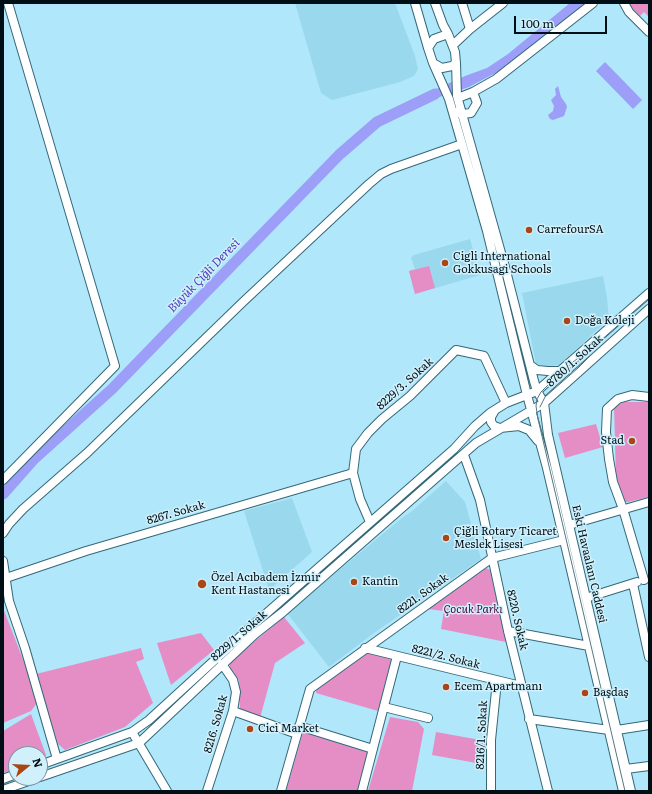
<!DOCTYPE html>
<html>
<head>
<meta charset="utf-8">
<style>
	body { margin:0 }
	#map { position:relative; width:652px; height:794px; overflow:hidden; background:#b0e7fa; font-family:Literata,serif }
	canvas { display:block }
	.frame { position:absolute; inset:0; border:4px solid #000f15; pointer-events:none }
	.north { position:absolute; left:8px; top:746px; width:40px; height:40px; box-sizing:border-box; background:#d0f0fc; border:1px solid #7d96a0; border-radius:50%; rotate:72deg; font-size:11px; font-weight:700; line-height:16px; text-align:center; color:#000f15 }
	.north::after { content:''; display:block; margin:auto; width:14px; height:18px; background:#aa4516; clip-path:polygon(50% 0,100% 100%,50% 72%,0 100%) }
	.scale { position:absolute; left:514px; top:16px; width:93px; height:18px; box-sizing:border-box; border:2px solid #000f15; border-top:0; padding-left:5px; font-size:12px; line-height:14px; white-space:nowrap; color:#000f15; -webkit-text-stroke:3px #d0f0fc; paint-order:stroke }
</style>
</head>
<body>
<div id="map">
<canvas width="652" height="794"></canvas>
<div class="frame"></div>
<div class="north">N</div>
<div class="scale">100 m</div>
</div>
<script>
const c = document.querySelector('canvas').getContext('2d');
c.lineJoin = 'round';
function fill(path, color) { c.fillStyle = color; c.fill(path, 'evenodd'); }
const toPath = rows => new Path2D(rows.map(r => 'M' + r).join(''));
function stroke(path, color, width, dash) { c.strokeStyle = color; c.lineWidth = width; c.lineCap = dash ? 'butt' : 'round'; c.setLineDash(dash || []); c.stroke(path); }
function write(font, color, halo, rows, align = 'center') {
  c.font = font + ' Literata,serif'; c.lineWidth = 3; c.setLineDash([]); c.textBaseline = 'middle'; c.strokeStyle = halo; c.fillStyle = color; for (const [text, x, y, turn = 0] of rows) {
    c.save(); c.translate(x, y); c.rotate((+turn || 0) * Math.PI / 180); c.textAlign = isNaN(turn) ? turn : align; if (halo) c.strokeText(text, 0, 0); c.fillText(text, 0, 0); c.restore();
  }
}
fill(toPath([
	[295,3,395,3,415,56,418,69,414,76,400,82,332,100,321,93],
	[470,239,480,275,415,294,409,271,415,269,411,258,414,255],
	[603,276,607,298,609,319,559,365,546,366,536,364,522,293],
	[446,481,465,502,481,559,374,633,329,667,287,613,402,518,412,511],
	[292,498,312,552,269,590,244,511]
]), '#9ad8ee');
fill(toPath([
	[627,3,649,3,649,17,644,12,640,16],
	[429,266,435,288,415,294,409,271],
	[625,402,649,402,649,497,628,502,624,502,616,478,614,406],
	[596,424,603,447,565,458,558,433],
	[486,568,490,570,506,642,441,629,444,611,428,609],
	[3,608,26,667,37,703,31,711,3,723],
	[284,617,305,643,275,663,260,718,240,709,239,681,230,667,230,662],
	[201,633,214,650,171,685,157,643],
	[141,648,144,659,136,662,153,703,125,727,65,750,58,744,36,674],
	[366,651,392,658,378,711,316,693,317,687],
	[31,714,46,755,44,759,40,760,40,754,16,754,16,769,3,773,3,731],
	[390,717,418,722,424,729,412,791,368,791],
	[303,732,368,752,358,791,286,791],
	[436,732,486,741,482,764,432,755]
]), '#e58ec5');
fill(toPath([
	[570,3,588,3,548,36,499,71,469,87,436,98,434,90,465,76,487,68,508,54],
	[605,62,642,100,633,109,596,71],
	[558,86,561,97,566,104,567,107,564,116,553,120,550,119,548,115,553,111,554,106,551,100,556,95,555,89]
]), '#9c9ef8');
stroke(toPath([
	[3,494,33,460,112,389,339,155,377,122,435,94]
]), '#9c9ef8', 11);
const minor = toPath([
	[415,3,428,48],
	[435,3,443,25,448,34],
	[462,3,470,29],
	[624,3,629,12,649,32],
	[448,34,455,52,456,63,452,66,442,68,433,63,428,48,434,39,448,34],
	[453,45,470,29,503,3],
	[433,63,449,99,487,231,527,395,547,468,623,791],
	[456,63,457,96,505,267,534,381,537,391,544,403,548,435,631,791],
	[458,98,473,92],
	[457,112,462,114,471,113,477,103,473,92,496,79,593,3],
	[530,365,537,370,548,371,559,371],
	[495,410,491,417,491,422,494,426,500,428,519,426,529,430,538,441],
	[464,455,480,500,508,631,548,791],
	[3,480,115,366,8,3],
	[370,522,360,499,353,473,356,449,368,433,382,419,410,396,456,350,484,356,506,403],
	[569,525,649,502],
	[3,533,9,524,23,509,87,453,244,301,369,184,381,174,391,169,462,144],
	[3,561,9,601,25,648,57,759],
	[6,578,86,551,353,473],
	[644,580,623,509,613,482,609,459,606,432,607,409,618,399,632,395,649,397],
	[633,584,649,657],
	[586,598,637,582],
	[508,631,589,646],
	[365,648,521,686],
	[384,707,428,718],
	[233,711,297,734],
	[529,719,609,730],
	[299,726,373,749],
	[617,730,649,725],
	[132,732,167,791],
	[40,765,132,732,149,720,252,626,454,449,475,426,490,413,506,403,537,391,649,293],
	[626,769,649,766],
	[40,777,139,743,255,634,283,612,476,443,544,403,649,309],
	[3,779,16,774],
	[3,790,37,778],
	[207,791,233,711,236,692,233,680,222,664],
	[281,791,310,689,492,558,564,540],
	[362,791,397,656],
	[491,791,491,740,497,681]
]);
stroke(minor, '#346879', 10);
stroke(minor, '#fff', 8);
stroke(toPath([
	[540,407,545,397,578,368,595,351],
	[625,791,538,419,536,406,537,399,541,392,546,387,573,362,599,342,649,298]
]), '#557783', 1);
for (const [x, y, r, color] of [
	[529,230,4,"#aa4516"],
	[445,263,4,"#aa4516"],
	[567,321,4,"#aa4516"],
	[632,441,4,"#aa4516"],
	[446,538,4,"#aa4516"],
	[354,582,4,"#aa4516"],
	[202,584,5,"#aa4516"],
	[446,687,4,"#aa4516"],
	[585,693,4,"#aa4516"],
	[250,729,4,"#aa4516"]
]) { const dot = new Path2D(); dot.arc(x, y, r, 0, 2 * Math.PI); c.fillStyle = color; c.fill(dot); stroke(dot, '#d0f0fc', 1.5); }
write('11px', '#000f15', '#d0f0fc', [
	["CarrefourSA",537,230],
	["Cigli International",453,257],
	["Gokkusagi Schools",453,270],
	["Doğa Koleji",575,321],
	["Stad",624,441,"right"],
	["Çiğli Rotary Ticaret",454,532],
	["Meslek Lisesi",454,545],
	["Özel Acıbadem İzmir",211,578],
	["Kent Hastanesi",211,591],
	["Kantin",362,582],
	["Ecem Apartmanı",454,687],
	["Başdaş",593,693],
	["Cici Market",258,729]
], 'left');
write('11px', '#000f15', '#d0f0fc', [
	["8780/1. Sokak",575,361,-42],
	["8229/3. Sokak",405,384,-42],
	["8267. Sokak",176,513,-16],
	["Eski Havaalanı Caddesi",589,564,77],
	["8221. Sokak",423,594,-36],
	["8220. Sokak",517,620,77],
	["8229/1. Sokak",239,636,-41],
	["8221/2. Sokak",446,657,14],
	["8216. Sokak",216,724,-74],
	["8216/1. Sokak",482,735,-87]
]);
write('italic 11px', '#4d073a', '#d0f0fc', [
	["Çocuk Parkı",473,610]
]);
write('italic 12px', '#4c3aba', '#d0f0fc', [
	["Büyük Çiğli Deresi",204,276,-46]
]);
</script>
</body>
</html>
